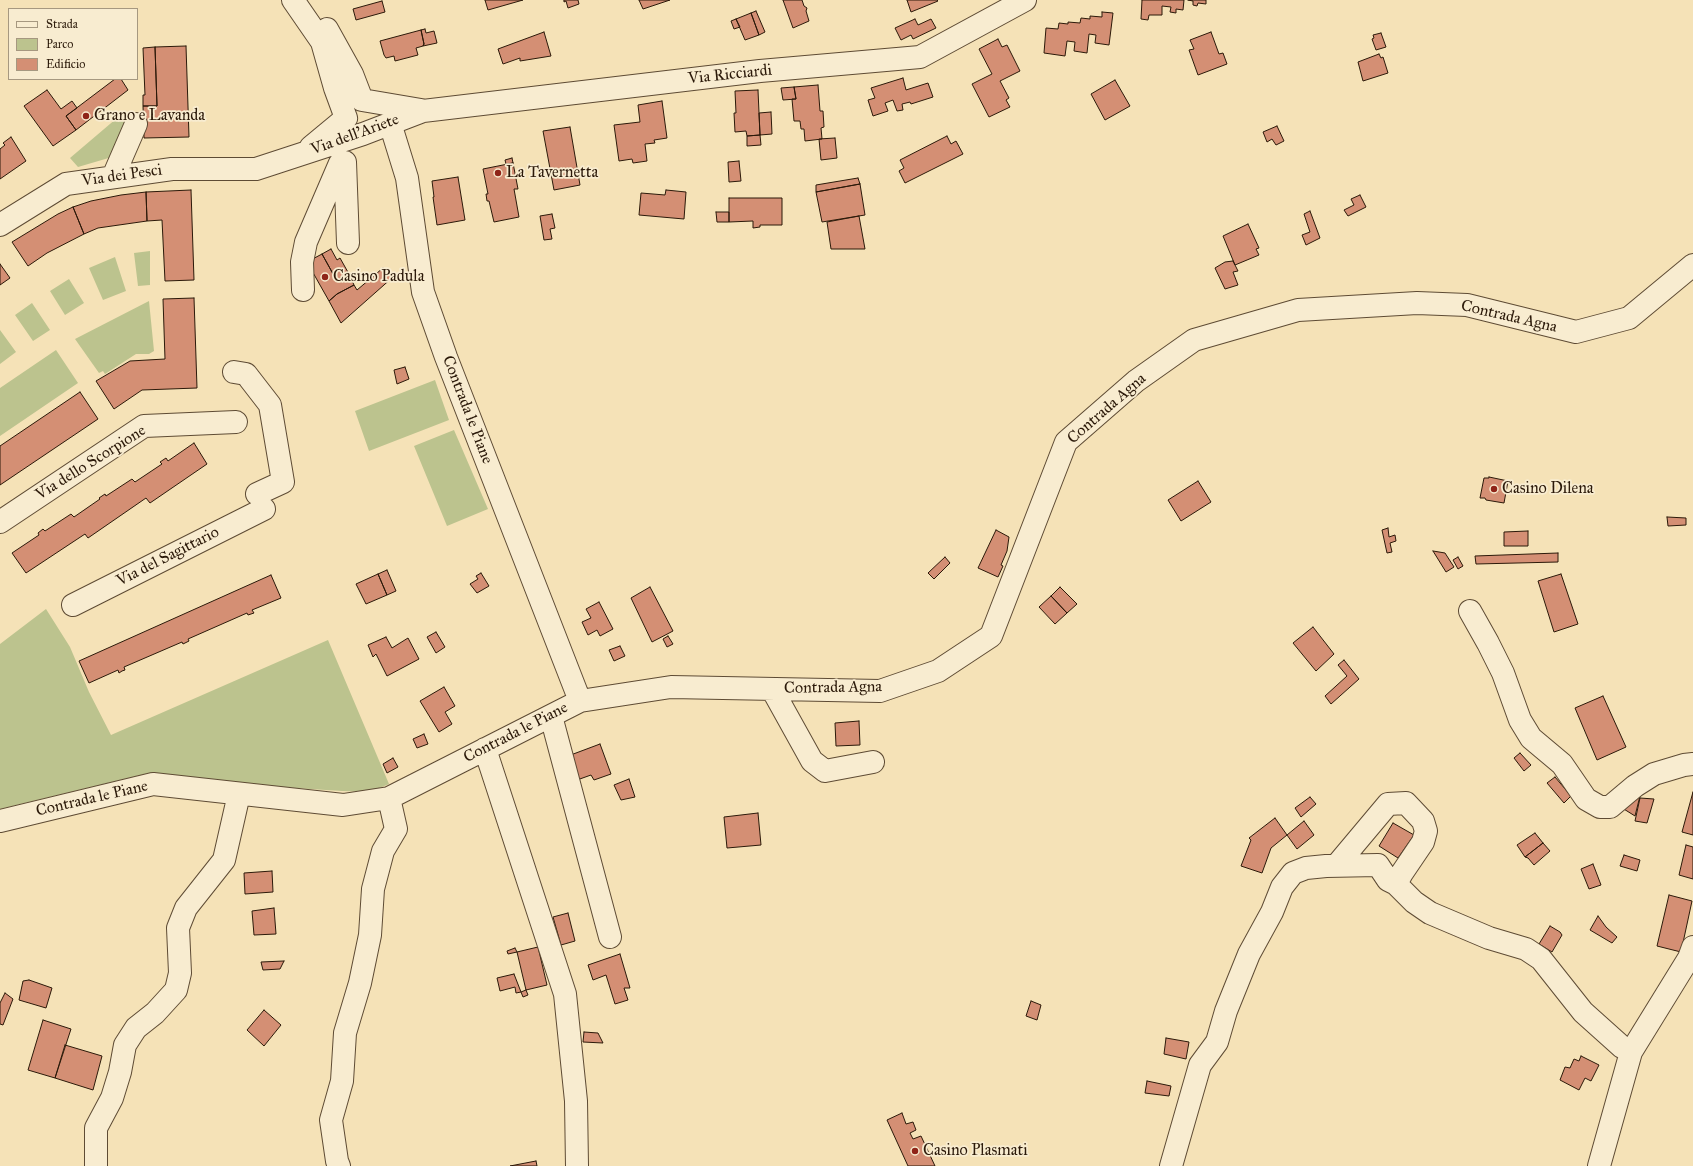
<!DOCTYPE html>
<html>
<head>
<meta charset="utf-8">
<style>
	body { margin:0 }
	#map { position:relative; width:1693px; height:1166px; overflow:hidden; background:#f5e2b7; font-family:"IM FELL Great Primer",serif }
	canvas { display:block }
	.legend { position:absolute; left:8px; top:8px; width:130px; height:72px; box-sizing:border-box; background:#f8ecd0; border:1px solid #a69880; margin:0; padding:5px 7px; list-style:none; font-size:12px; color:#2b1909 }
	.legend li { display:flex; align-items:center; gap:8px; height:20px }
	.legend b { width:20px; border:1px solid #a69880 }
</style>
</head>
<body>
<div id="map">
<canvas width="1693" height="1166"></canvas>
<ul class="legend">
<li><b style="height:5px;background:#f8ecd0"></b>Strada</li>
<li><b style="height:11px;background:#bcc38e"></b>Parco</li>
<li><b style="height:11px;background:#d48f74"></b>Edificio</li>
</ul>
</div>
<script>
const c = document.querySelector('canvas').getContext('2d');
c.lineJoin = 'round';
function fill(path, color) { c.fillStyle = color; c.fill(path, 'evenodd'); }
const toPath = rows => new Path2D(rows.map(r => 'M' + r).join(''));
function stroke(path, color, width, dash) { c.strokeStyle = color; c.lineWidth = width; c.lineCap = dash ? 'butt' : 'round'; c.setLineDash(dash || []); c.stroke(path); }
function write(font, color, halo, rows, align = 'center') {
  c.font = font + ' "IM FELL Great Primer",serif'; c.lineWidth = 3.5; c.setLineDash([]); c.textBaseline = 'middle'; c.strokeStyle = halo; c.fillStyle = color; for (const [text, x, y, turn = 0] of rows) {
    c.save(); c.translate(x, y); c.rotate((+turn || 0) * Math.PI / 180); c.textAlign = isNaN(turn) ? turn : align; if (halo) c.strokeText(text, 0, 0); c.fillText(text, 0, 0); c.restore();
  }
}
fill(toPath([
	[132,112,131,122,112,157,78,167,70,158,117,118],
	[150,251,150,285,138,286,134,253],
	[115,257,126,291,103,300,89,268],
	[69,279,84,303,65,315,50,291],
	[149,301,154,351,149,354,136,354,105,374,103,371,99,373,75,339],
	[32,303,50,330,33,341,15,315],
	[0,330,16,352,0,364],
	[56,350,78,383,0,436,0,388],
	[435,380,449,420,369,451,355,411],
	[454,430,488,509,447,526,414,446],
	[46,609,70,647,89,692,111,735,328,640,389,784,370,792,342,791,262,786,149,773,0,809,0,644]
]), '#bcc38e');
const building = toPath([
	[485,0,523,0,488,10,485,0],
	[564,0,578,0,579,4,568,8,566,1,564,2,564,0],
	[639,0,670,0,643,9,639,0],
	[783,0,802,0,804,6,807,8,806,11,809,21,793,28,783,0],
	[907,0,937,0,938,1,911,12,907,0],
	[1142,0,1184,0,1183,10,1176,9,1176,13,1170,12,1171,7,1162,6,1162,15,1149,15,1148,20,1141,19,1142,0],
	[1188,0,1206,0,1206,4,1198,3,1197,6,1193,5,1193,1,1188,0],
	[382,1,385,12,356,20,353,9,382,1],
	[756,11,765,32,759,35,751,13,756,11],
	[1102,12,1113,13,1109,45,1095,43,1096,35,1089,34,1087,53,1074,51,1075,42,1067,41,1065,56,1044,53,1046,28,1058,29,1059,23,1068,24,1068,22,1080,23,1081,18,1090,19,1090,16,1102,17,1102,12],
	[751,13,759,35,745,40,736,19,751,13],
	[736,19,740,27,734,29,731,21,736,19],
	[915,19,918,25,931,19,936,28,913,39,911,35,901,40,895,28,915,19],
	[425,29,426,33,434,31,437,43,423,46,424,44,421,30,425,29],
	[421,30,424,44,423,46,416,48,418,55,395,61,394,56,386,58,384,55,380,41,421,30],
	[544,32,551,56,520,61,520,58,503,64,498,49,544,32],
	[1211,32,1219,54,1223,53,1227,64,1198,75,1189,50,1194,49,1190,40,1211,32],
	[1381,33,1386,47,1376,50,1372,39,1374,38,1373,35,1381,33],
	[998,39,1002,47,1007,45,1020,71,1000,81,1009,98,1006,100,1010,107,989,117,972,84,992,74,979,49,998,39],
	[186,46,189,137,144,138,143,106,157,106,155,47,186,46],
	[155,47,157,106,143,106,143,95,145,95,143,48,155,47],
	[1379,54,1381,58,1383,57,1388,73,1363,81,1358,62,1379,54],
	[903,78,906,90,928,83,933,97,911,104,910,102,902,104,903,110,897,111,893,100,885,103,888,111,873,116,868,100,875,98,871,88,903,78],
	[115,79,121,79,128,90,76,130,66,116,115,79],
	[1115,80,1130,106,1105,120,1091,94,1115,80],
	[818,85,820,111,823,111,824,127,821,128,822,139,805,141,804,129,801,129,800,121,794,121,792,99,796,99,794,87,818,85],
	[794,87,796,99,783,100,781,88,794,87],
	[47,90,61,109,72,101,77,108,66,116,76,130,53,146,24,106,47,90],
	[758,90,760,135,747,136,746,131,735,132,734,113,736,113,735,91,758,90],
	[662,101,667,138,654,140,655,143,645,144,647,161,633,163,632,159,619,161,614,125,640,122,638,105,662,101],
	[771,112,772,134,760,135,759,113,771,112],
	[1277,126,1284,141,1276,145,1272,139,1267,142,1263,132,1277,126],
	[570,127,580,185,554,190,543,131,570,127],
	[760,135,761,145,747,146,747,136,760,135],
	[947,136,951,144,956,141,963,154,905,183,899,171,904,168,900,160,947,136],
	[11,137,26,161,0,179,0,149,5,145,3,143,11,137],
	[835,138,837,158,821,160,819,139,835,138],
	[512,158,513,163,506,164,505,160,512,158],
	[739,161,741,181,729,182,728,162,739,161],
	[513,163,518,189,514,189,519,217,494,222,489,201,487,201,486,194,488,194,483,169,513,163],
	[458,177,465,220,437,225,433,197,434,197,432,181,458,177],
	[858,178,860,184,816,192,816,185,858,178],
	[860,184,865,215,822,222,816,192,860,184],
	[191,190,194,280,165,281,162,220,147,221,146,192,191,190],
	[666,190,686,192,684,219,639,215,641,193,665,195,666,190],
	[146,192,147,221,98,228,84,234,73,207,91,201,121,195,146,192],
	[1360,195,1366,207,1348,216,1344,210,1354,205,1351,199,1360,195],
	[729,198,782,198,782,225,760,225,760,227,753,228,753,221,729,222,729,198],
	[73,207,84,234,47,253,28,266,12,242,58,214,73,207],
	[1310,211,1320,238,1306,245,1302,235,1310,232,1304,214,1310,211],
	[716,212,729,212,729,222,717,222,716,212],
	[552,214,555,228,550,229,552,239,544,240,540,216,552,214],
	[859,216,865,249,831,249,827,222,859,216],
	[1248,224,1259,248,1256,249,1259,255,1235,265,1223,236,1248,224],
	[331,249,337,260,340,258,349,274,337,281,322,254,331,249],
	[322,254,337,281,349,274,354,285,337,294,329,301,307,262,322,254],
	[1233,261,1238,271,1233,272,1238,285,1225,289,1215,268,1225,262,1233,261],
	[0,264,10,278,0,285,0,264],
	[383,268,393,277,341,323,329,301,337,294,354,285,357,290,383,268],
	[194,298,197,388,142,390,114,409,96,381,130,361,165,359,163,299,194,298],
	[405,367,409,379,397,384,394,370,405,367],
	[80,392,98,419,0,485,0,446,80,392],
	[194,443,207,464,150,503,146,498,88,538,85,534,26,573,12,553,39,535,38,533,43,529,45,531,71,514,74,517,100,499,99,498,105,494,106,496,132,479,135,482,162,464,160,462,166,458,168,461,194,443],
	[1489,477,1508,481,1504,503,1486,500,1485,498,1480,498,1484,478,1489,478,1489,477],
	[1198,481,1211,502,1181,521,1168,500,1198,481],
	[1667,517,1686,518,1686,525,1668,526,1667,517],
	[1388,528,1389,537,1395,535,1396,541,1390,543,1392,552,1387,553,1382,530,1388,528],
	[996,530,1009,537,1007,551,1001,565,1003,566,998,577,978,568,996,530],
	[1528,531,1528,546,1504,546,1504,532,1528,531],
	[1433,551,1445,553,1454,567,1446,572,1433,551],
	[1558,553,1558,562,1476,564,1475,556,1558,553],
	[945,557,950,563,934,579,928,573,945,557],
	[1458,557,1463,566,1458,569,1453,560,1458,557],
	[387,570,396,591,387,595,378,574,387,570],
	[481,573,489,586,477,593,470,584,478,579,476,576,481,573],
	[378,574,387,595,366,604,356,584,378,574],
	[1561,574,1578,624,1554,632,1538,581,1561,574],
	[271,575,281,598,252,610,254,613,248,615,247,613,188,639,189,641,183,644,182,642,124,667,125,670,122,671,119,673,118,670,89,683,79,661,271,575],
	[650,587,673,631,652,642,631,598,650,587],
	[1060,587,1077,604,1067,613,1051,596,1060,587],
	[1051,596,1067,613,1055,624,1039,607,1051,596],
	[599,602,613,629,600,636,597,630,588,635,582,622,591,618,586,609,599,602],
	[1313,627,1334,654,1316,671,1293,643,1313,627],
	[436,632,445,647,436,653,427,637,436,632],
	[668,636,673,644,667,647,663,639,668,636],
	[386,637,392,648,408,638,419,659,387,676,376,654,373,657,368,645,386,637],
	[620,646,625,656,614,661,609,650,620,646],
	[1344,660,1359,679,1331,704,1325,696,1347,676,1338,665,1344,660],
	[444,687,455,706,445,712,452,724,439,732,420,701,444,687],
	[1603,696,1626,747,1597,760,1575,708,1603,696],
	[859,721,860,745,836,746,835,723,859,721],
	[424,734,428,744,417,748,413,739,424,734],
	[600,744,611,774,594,780,591,775,577,780,568,756,600,744],
	[1520,753,1531,765,1524,771,1514,758,1520,753],
	[393,758,398,767,387,773,383,764,393,758],
	[1555,777,1571,796,1564,803,1547,783,1555,777],
	[629,779,635,797,621,800,614,785,629,779],
	[1643,784,1635,816,1619,806,1643,784],
	[1693,792,1693,835,1682,832,1693,792],
	[1310,797,1316,804,1301,817,1295,808,1310,797],
	[1640,798,1654,799,1647,823,1635,821,1640,798],
	[758,813,761,845,727,848,724,817,758,813],
	[1275,818,1287,835,1271,848,1262,873,1241,866,1251,840,1249,838,1275,818],
	[1304,821,1314,835,1297,849,1287,835,1304,821],
	[1393,823,1414,835,1398,858,1379,846,1393,823],
	[1535,833,1543,843,1525,857,1517,845,1535,833],
	[1543,843,1550,851,1534,865,1528,858,1525,857,1543,843],
	[1686,845,1693,847,1693,879,1679,875,1686,845],
	[1624,855,1640,860,1637,871,1620,866,1624,855],
	[1593,864,1601,885,1589,889,1581,869,1593,864],
	[272,871,273,892,245,894,244,873,272,871],
	[1669,895,1692,901,1681,952,1657,946,1669,895],
	[274,908,276,934,254,935,252,911,274,908],
	[568,913,575,941,561,945,553,917,568,913],
	[1598,916,1606,927,1617,937,1612,943,1590,930,1598,916],
	[1550,926,1560,932,1562,935,1552,952,1539,944,1550,926],
	[538,947,547,985,526,990,517,952,538,947],
	[515,948,517,952,508,954,507,951,515,948],
	[620,954,630,988,624,988,628,1000,615,1004,606,975,593,980,588,965,620,954],
	[284,961,280,969,263,970,261,962,284,961],
	[514,974,521,992,516,993,515,987,500,991,497,978,514,974],
	[29,980,52,988,46,1008,19,1000,23,981,29,980],
	[526,990,528,995,523,997,521,992,526,990],
	[5,993,13,999,3,1025,0,1024,0,1003,5,993],
	[1031,1001,1041,1005,1037,1020,1026,1016,1031,1001],
	[264,1010,281,1025,264,1046,247,1030,264,1010],
	[43,1020,71,1029,55,1078,28,1070,43,1020],
	[584,1032,598,1033,603,1043,583,1042,584,1032],
	[1166,1038,1189,1042,1186,1059,1164,1054,1166,1038],
	[65,1045,102,1056,93,1090,55,1078,65,1045],
	[1581,1056,1599,1065,1591,1081,1585,1078,1579,1090,1560,1080,1565,1067,1570,1068,1574,1059,1579,1061,1581,1056],
	[1147,1081,1171,1086,1169,1096,1145,1093,1147,1081],
	[902,1113,906,1124,913,1122,916,1130,910,1133,913,1139,921,1136,935,1166,908,1166,887,1120,902,1113],
	[536,1161,537,1166,510,1166,536,1161]
]);
fill(building, '#d48f74');
stroke(building, '#2b1909', 1);
const minor = toPath([
	[293,0,322,42,335,88,346,118,311,147],
	[327,29,352,74,362,100,421,110],
	[345,162,348,243],
	[113,177,136,124],
	[0,225,66,184,172,169,256,169,363,134,423,111,760,71,920,57,1025,0],
	[303,290,302,262,306,242,340,163],
	[234,372,246,374,270,405,283,482,257,494],
	[0,522,144,426,236,422],
	[73,605,264,509],
	[1470,611,1488,643,1503,673,1520,720,1531,738,1562,764,1586,799,1600,807,1610,807,1635,786,1654,774,1684,765,1693,764],
	[772,689,812,761,825,771,873,762],
	[580,701,671,687,880,691,938,671,991,636,1066,442,1136,381,1194,340,1298,310,1417,303,1467,305,1576,332,1629,318,1693,265],
	[551,716,610,937],
	[485,749,565,994,576,1101,577,1166],
	[0,821,153,784,343,805,389,798,580,701,446,357,423,292,407,178,390,123],
	[1336,866,1388,804,1406,803,1423,821,1426,831,1423,842,1402,873,1396,884],
	[96,1166,96,1128,112,1098,120,1072,125,1045,136,1028,155,1013,176,990,180,973,178,928,186,908,224,860,239,794],
	[339,1166,337,1161,331,1120,342,1081,345,1033,360,983,370,935,373,889,383,851,396,829,389,798],
	[1171,1166,1200,1065,1217,1042,1226,1011,1249,954,1272,912,1282,887,1293,873,1306,868,1326,866,1378,865,1388,880,1396,884,1414,902,1430,913,1489,938,1526,949,1541,959,1583,1012,1622,1047,1631,1052],
	[1599,1166,1631,1052,1689,958,1693,947]
]);
stroke(minor, '#5e4b34', 24);
stroke(minor, '#f8ecd0', 22);
for (const [x, y, r, color] of [
	[86,116,4,"#8f2418"],
	[498,173,4,"#8f2418"],
	[325,277,4,"#8f2418"],
	[1494,489,4,"#8f2418"],
	[915,1151,4,"#8f2418"]
]) { const dot = new Path2D(); dot.arc(x, y, r, 0, 2 * Math.PI); c.fillStyle = color; c.fill(dot); stroke(dot, '#f8ecd0', 1.5); }
write('16px', '#2b1909', '#f8ecd0', [
	["Via Ricciardi",730,75,-6],
	["Via dell'Ariete",355,135,-20],
	["Via dei Pesci",122,176,-8],
	["Contrada Agna",1509,317,13],
	["Contrada Agna",1107,409,-41],
	["Contrada le Piane",467,410,69],
	["Via dello Scorpione",91,463,-32],
	["Via del Sagittario",168,557,-27],
	["Contrada Agna",833,688,-1],
	["Contrada le Piane",516,733,-27],
	["Contrada le Piane",92,799,-13]
]);
write('16px', '#2b1909', '#f8ecd0', [
	["Grano e Lavanda",94,116],
	["La Tavernetta",506,173],
	["Casino Padula",333,277],
	["Casino Dilena",1502,489],
	["Casino Plasmati",923,1151]
], 'left');
</script>
</body>
</html>
